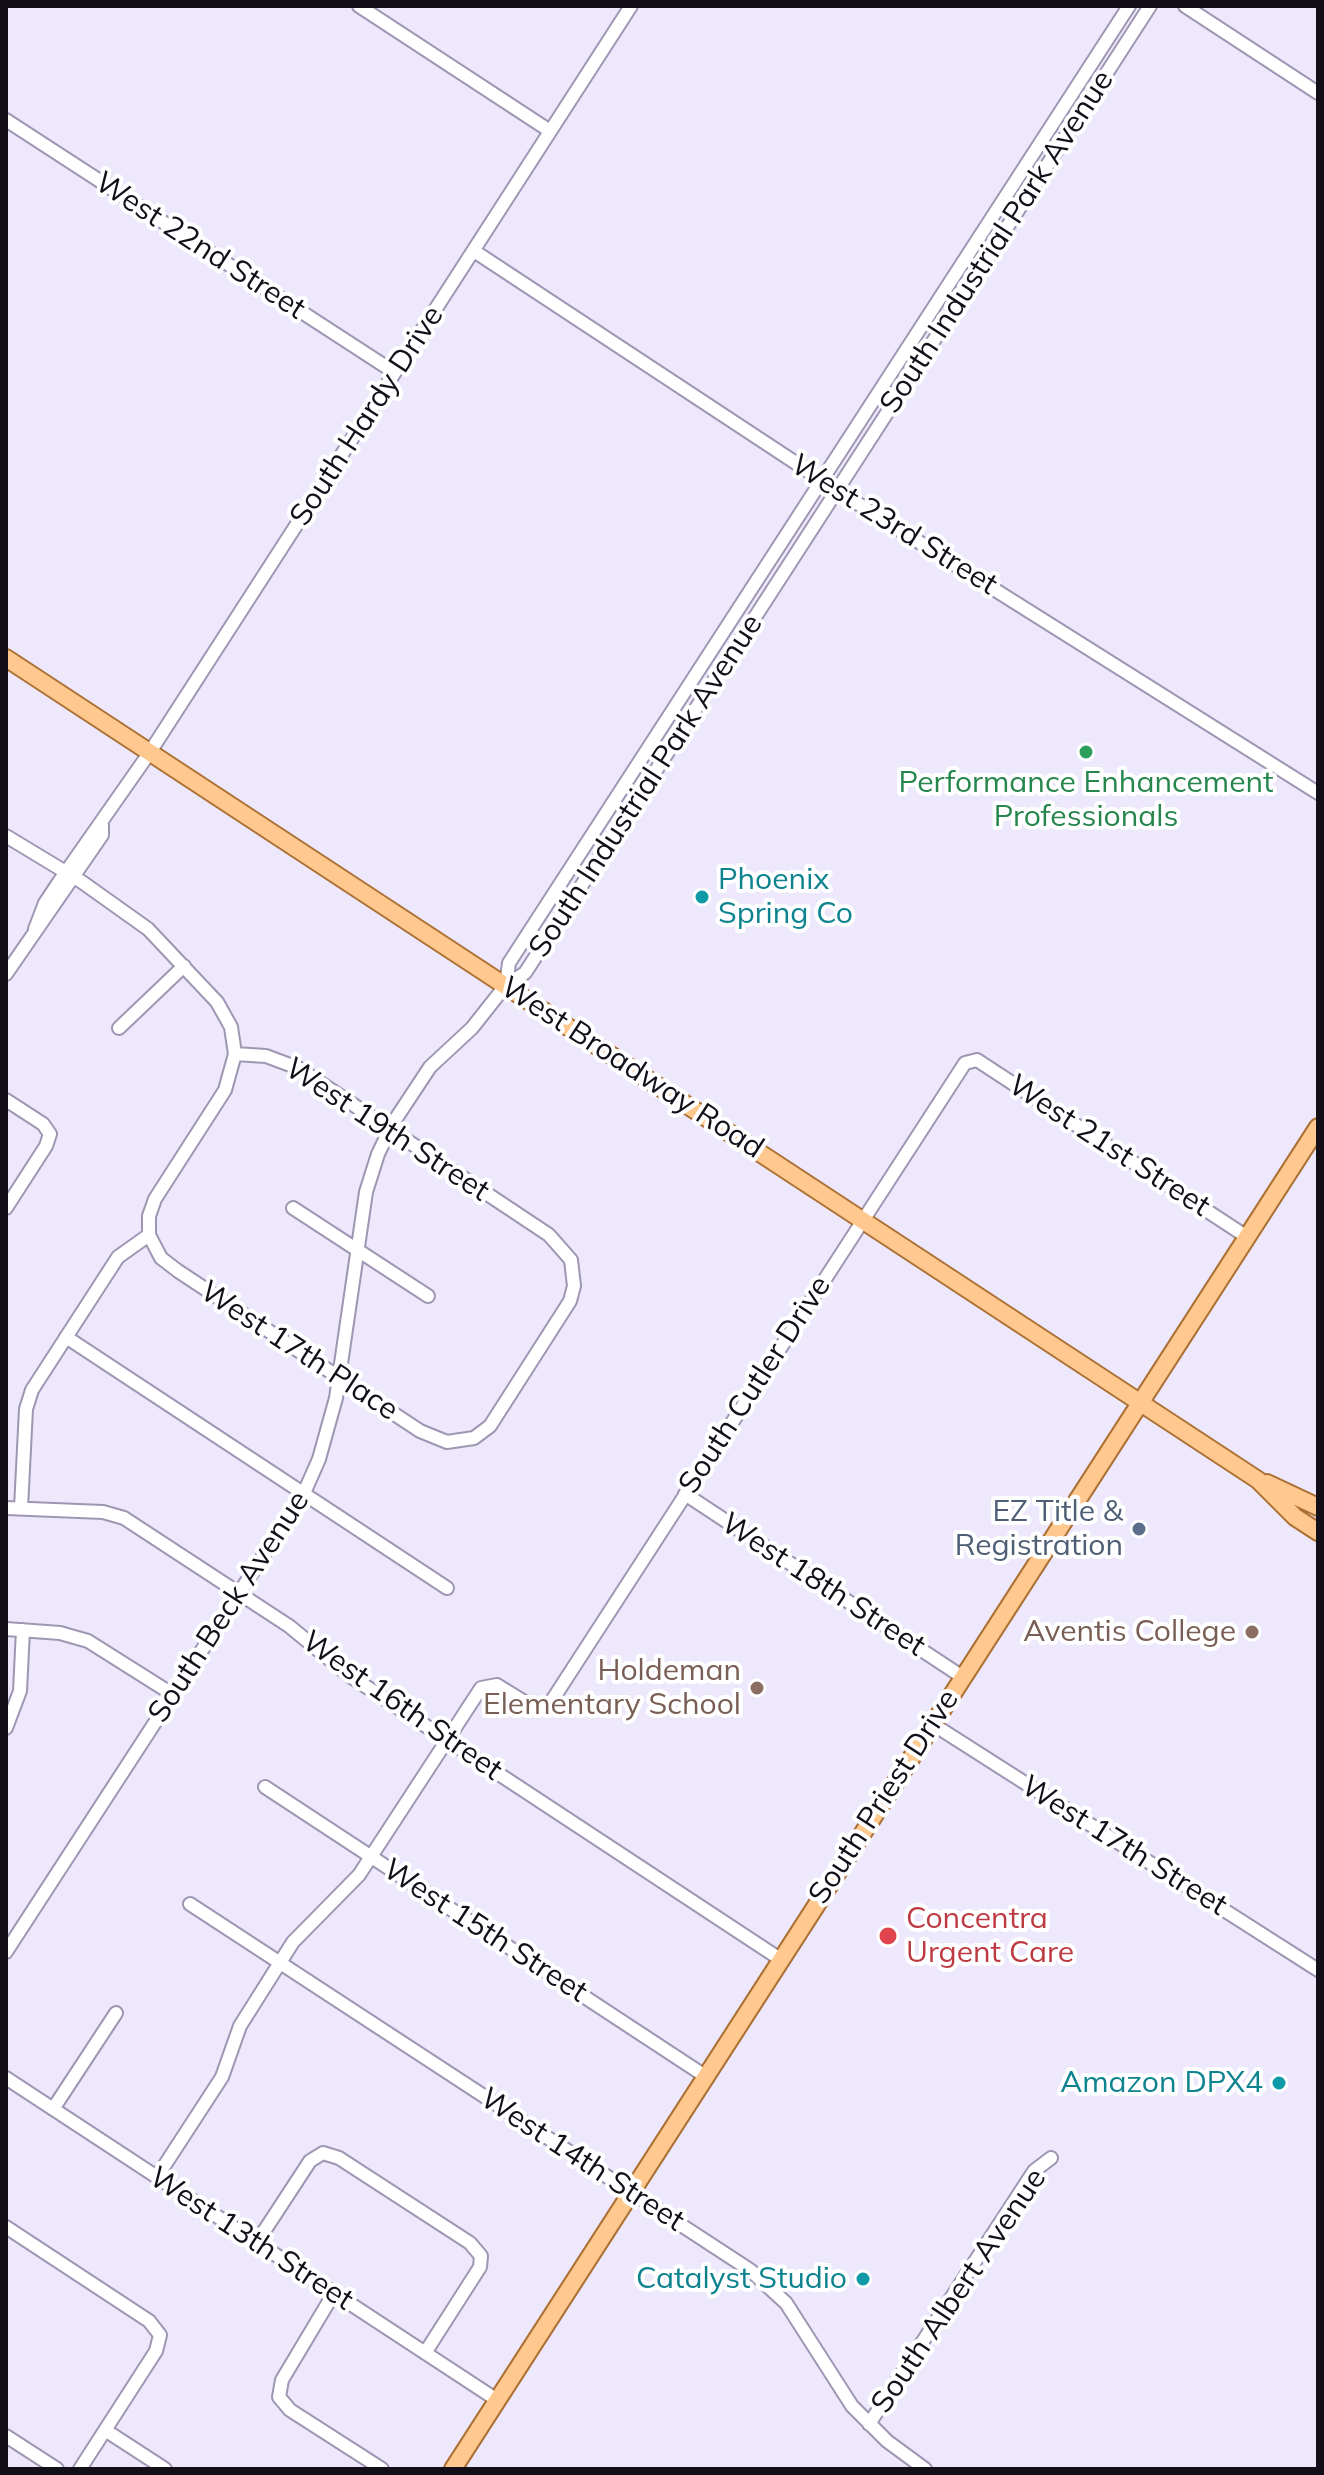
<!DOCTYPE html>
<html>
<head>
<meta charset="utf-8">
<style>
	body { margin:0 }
	#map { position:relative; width:1324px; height:2475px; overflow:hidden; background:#ede8fb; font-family:Mulish,sans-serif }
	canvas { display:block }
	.frame { position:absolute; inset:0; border:8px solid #120f19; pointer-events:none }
</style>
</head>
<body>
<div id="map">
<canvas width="1324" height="2475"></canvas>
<div class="frame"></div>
</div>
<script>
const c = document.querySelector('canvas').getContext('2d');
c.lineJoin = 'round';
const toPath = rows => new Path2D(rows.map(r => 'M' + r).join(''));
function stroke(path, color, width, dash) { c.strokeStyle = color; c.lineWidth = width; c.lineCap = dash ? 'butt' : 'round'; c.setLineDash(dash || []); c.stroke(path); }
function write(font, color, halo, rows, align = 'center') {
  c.font = font + ' Mulish,sans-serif'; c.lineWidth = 8; c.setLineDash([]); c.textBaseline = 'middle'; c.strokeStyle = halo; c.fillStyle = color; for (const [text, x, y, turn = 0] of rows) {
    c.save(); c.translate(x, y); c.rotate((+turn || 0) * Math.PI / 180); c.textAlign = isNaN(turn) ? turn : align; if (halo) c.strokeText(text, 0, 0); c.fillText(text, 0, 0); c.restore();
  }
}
const minor = toPath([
	[359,6,550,131],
	[1185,6,1318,93],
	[6,120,394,372],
	[474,251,849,498,1318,793],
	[6,836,82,882,148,929,217,1002,231,1027,235,1054,225,1090,155,1199,149,1216,149,1235,118,1257,32,1390,26,1409,21,1508],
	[35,929,45,903,59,882,150,752,631,6],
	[6,974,102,835,102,825],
	[506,985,525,973,1150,6],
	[506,985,509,963,1129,6],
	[119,1028,184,966],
	[6,1100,43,1124,50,1134,46,1146,6,1208],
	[293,1208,428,1296],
	[149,1235,161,1258,178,1271,420,1431,447,1442,474,1438,490,1426,570,1301,574,1286,571,1260,549,1235,298,1068,266,1056,235,1054],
	[66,1337,447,1588],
	[685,1494,961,1676],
	[6,1508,103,1512,124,1518,289,1626,350,1676,780,1959],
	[6,1629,60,1633,88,1641,172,1694],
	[931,1723,1318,1970],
	[6,1728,20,1691,23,1630],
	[265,1787,705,2076],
	[190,1904,750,2270,786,2303,852,2406,887,2441,925,2469],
	[6,1952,304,1493,319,1459,336,1398,366,1192,378,1154,393,1123,430,1067,472,1028,506,985],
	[6,2078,497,2400],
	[53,2109,116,2013],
	[157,2177,222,2077,240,2026,293,1942,359,1875,481,1688,497,1685,536,1709,546,1708,553,1699,965,1063,977,1060,1247,1237],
	[6,2227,149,2321,160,2335,156,2351,80,2469],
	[257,2242,310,2161,323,2153,339,2158,470,2243,481,2256,480,2267,425,2353],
	[334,2293,282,2380,279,2397,290,2410,382,2469],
	[869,2424,1034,2171,1051,2158],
	[105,2430,165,2469],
	[6,2436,57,2469]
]);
const major = toPath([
	[6,658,1258,1480,1295,1517,1318,1532],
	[1267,1483,1318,1507],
	[453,2469,1318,1127]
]);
stroke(minor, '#9f96b3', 16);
stroke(major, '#ac7034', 20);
stroke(minor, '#fff', 12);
stroke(major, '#ffc88e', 16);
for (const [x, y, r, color] of [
	[1086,752,8,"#2e9e5b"],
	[702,897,8,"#0f9aa8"],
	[1139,1529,8,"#5c6f8a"],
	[1252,1632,8,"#8d6e63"],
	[757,1688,8,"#8d6e63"],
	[888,1936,10,"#e0444e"],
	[1279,2083,8,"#0f9aa8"],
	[863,2279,8,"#0f9aa8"]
]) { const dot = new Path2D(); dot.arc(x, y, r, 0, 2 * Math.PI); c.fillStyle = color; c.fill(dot); stroke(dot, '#fff', 3); }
write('30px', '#120f19', '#fff', [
	["South Industrial Park Avenue",997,242,-57],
	["West 22nd Street",200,246,33],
	["South Hardy Drive",367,416,-57],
	["West 23rd Street",894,525,32],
	["South Industrial Park Avenue",646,786,-57],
	["West Broadway Road",632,1068,33],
	["West 19th Street",387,1130,33],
	["West 21st Street",1109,1146,33],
	["West 17th Place",299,1351,33],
	["South Cutler Drive",755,1385,-57],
	["West 18th Street",823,1585,33],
	["South Beck Avenue",229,1607,-57],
	["West 16th Street",402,1706,35],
	["South Priest Drive",884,1797,-57],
	["West 17th Street",1124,1846,32],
	["West 15th Street",485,1931,33],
	["West 14th Street",582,2160,33],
	["West 13th Street",251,2239,33],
	["South Albert Avenue",959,2291,-56]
]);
write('30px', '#27864d', '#fff', [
	["Performance Enhancement",1086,783],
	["Professionals",1086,817]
]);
write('30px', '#0d838f', '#fff', [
	["Phoenix",718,880,"left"],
	["Spring Co",718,914,"left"],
	["Amazon DPX4",1263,2083],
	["Catalyst Studio",847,2279]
], 'right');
write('30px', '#4e5e75', '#fff', [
	["EZ Title &",1123,1512],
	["Registration",1123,1546]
], 'right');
write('30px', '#785e54', '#fff', [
	["Aventis College",1236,1632],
	["Holdeman",741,1671],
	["Elementary School",741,1705]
], 'right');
write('30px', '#be3a42', '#fff', [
	["Concentra",906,1919],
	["Urgent Care",906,1953]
], 'left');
</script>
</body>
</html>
